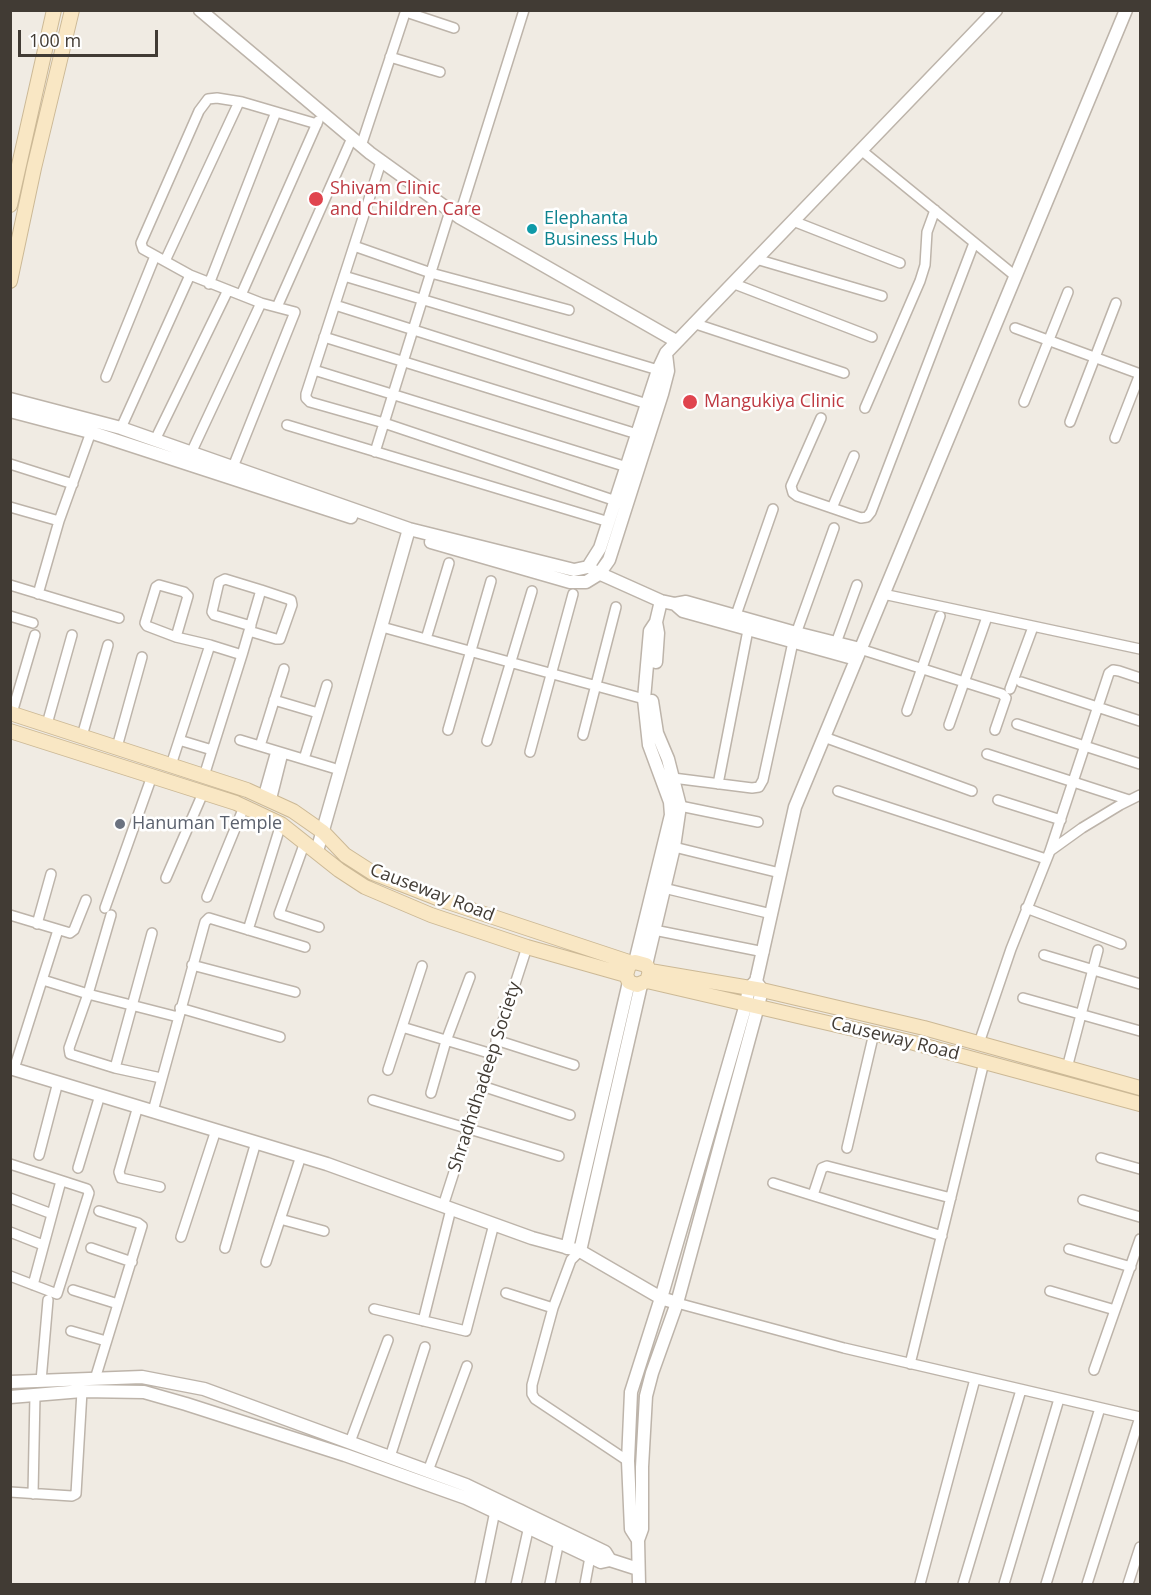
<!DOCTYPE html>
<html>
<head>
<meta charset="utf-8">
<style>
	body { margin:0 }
	#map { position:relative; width:1151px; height:1595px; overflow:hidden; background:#f0ebe3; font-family:"Open Sans",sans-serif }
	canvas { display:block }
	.frame { position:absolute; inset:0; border:12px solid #413b34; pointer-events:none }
	.scale { position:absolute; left:18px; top:30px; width:140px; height:27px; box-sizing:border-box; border:3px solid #413b34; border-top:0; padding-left:8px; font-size:18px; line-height:21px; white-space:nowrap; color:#413b34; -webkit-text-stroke:4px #fff; paint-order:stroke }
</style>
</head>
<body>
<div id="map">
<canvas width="1151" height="1595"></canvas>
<div class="frame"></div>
<div class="scale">100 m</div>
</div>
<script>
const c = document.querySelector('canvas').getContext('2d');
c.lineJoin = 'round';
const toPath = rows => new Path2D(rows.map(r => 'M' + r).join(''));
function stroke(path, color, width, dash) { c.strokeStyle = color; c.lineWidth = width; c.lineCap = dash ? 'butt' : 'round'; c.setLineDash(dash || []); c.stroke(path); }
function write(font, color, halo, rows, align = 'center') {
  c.font = font + ' "Open Sans",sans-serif'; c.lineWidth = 5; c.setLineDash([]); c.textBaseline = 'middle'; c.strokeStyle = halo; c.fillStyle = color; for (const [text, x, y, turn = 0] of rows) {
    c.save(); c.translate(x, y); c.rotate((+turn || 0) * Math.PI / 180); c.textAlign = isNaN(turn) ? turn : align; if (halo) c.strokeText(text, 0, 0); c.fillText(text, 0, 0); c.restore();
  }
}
const minor = toPath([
	[406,12,454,28],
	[390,57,440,72],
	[361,146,406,10],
	[861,150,1014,275],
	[381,162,306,394,306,398,310,402,384,423,616,501],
	[459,217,524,10],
	[793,221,900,263],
	[354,246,431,273,569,310],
	[756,259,882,296],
	[165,261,239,102],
	[344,276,658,370],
	[732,283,872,337],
	[209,284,276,112],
	[241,295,318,121],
	[335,305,647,404],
	[277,307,352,138],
	[693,323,844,373],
	[1015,328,1140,374],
	[324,337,637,434],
	[314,370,627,467],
	[106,377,155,256],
	[1024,402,1068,292],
	[865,408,920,281,925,265,927,232,935,210],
	[821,418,791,486,793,493,797,496,861,518,867,517,871,512,974,243],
	[1070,422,1116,303],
	[287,425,609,522],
	[121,428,190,275],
	[1115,438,1140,374],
	[155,440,228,290],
	[375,452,450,211],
	[191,453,261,303],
	[10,464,73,484],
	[233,467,295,312,261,303,190,275,143,249,141,243,199,111,208,99,217,98,242,102,317,124],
	[10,507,59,521],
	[832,508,854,456],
	[10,585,119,618],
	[38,594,59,521,91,432],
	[883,594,1140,649],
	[736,615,773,509],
	[10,616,33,623],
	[251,626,214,615,212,612,219,582,225,579,261,590],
	[382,627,644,699],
	[176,637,188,596,184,592,159,585,156,587,145,623,147,626,176,637,210,645],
	[426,639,449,563],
	[836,643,857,585],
	[860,649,1002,694,1006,698,995,730],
	[242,655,261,590,291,600,292,605,280,639,276,639,249,631],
	[1021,682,1140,721],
	[1010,689,1033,627],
	[274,700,318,713],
	[907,711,940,616],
	[12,713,35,635],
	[47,724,72,635],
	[1017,724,1140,764],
	[949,725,987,617],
	[448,730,491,581],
	[583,735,616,607],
	[82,736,108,645],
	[824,737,972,791],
	[179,740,212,750],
	[240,740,333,768],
	[487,741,532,591],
	[260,746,284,669],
	[117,747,142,657],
	[530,752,573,594],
	[987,754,1129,800],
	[304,759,327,685],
	[171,765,210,645,242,655,204,776],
	[673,778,752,788,759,787,763,780,793,642,834,528],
	[718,784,748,630],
	[838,791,1046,859],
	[263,797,276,751],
	[998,800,1061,820],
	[271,801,283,753],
	[680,806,758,822],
	[305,842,279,914,319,927],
	[674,847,780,873],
	[1050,851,1109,673,1113,670,1119,671,1140,678],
	[166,878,203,793],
	[664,888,772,914],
	[207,897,244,807],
	[105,908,152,776],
	[1026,908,1121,944],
	[10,915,70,933,74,930,86,900],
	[111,915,88,994,69,1048,70,1054,115,1068,161,1078],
	[37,924,51,874],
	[248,930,281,824],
	[654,930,764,952],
	[1044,955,1140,984],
	[192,965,295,992],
	[43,980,88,994,178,1017],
	[1023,998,1140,1031],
	[180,1008,280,1037],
	[402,1027,492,1054],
	[496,1040,574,1065],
	[979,1043,1011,949,1050,851,1082,828,1120,805,1140,795],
	[115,1068,152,933],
	[1067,1068,1098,950],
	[14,1069,58,930],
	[388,1070,422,966],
	[482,1086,570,1115],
	[431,1093,446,1041,470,977],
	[373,1100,559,1156],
	[138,1106,119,1172,121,1178,160,1187],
	[153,1111,205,922,209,918,305,947],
	[847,1148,874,1033],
	[39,1155,58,1082],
	[1101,1158,1140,1169],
	[10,1164,87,1189,89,1193,57,1294,10,1276],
	[78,1168,100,1095],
	[773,1183,942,1236],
	[813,1195,822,1168,827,1166,951,1198],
	[10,1198,52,1214],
	[1083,1200,1140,1217],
	[443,1206,527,947],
	[280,1219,324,1231],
	[10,1232,43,1245],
	[181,1237,216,1130],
	[91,1248,132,1262],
	[225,1248,256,1142],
	[1069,1249,1131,1267],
	[580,1251,571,1260,553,1308,532,1385,532,1394,535,1399,628,1461],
	[266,1262,301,1156],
	[33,1285,61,1181],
	[73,1290,118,1304],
	[1050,1291,1115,1310],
	[506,1293,553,1308],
	[677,1303,844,1348,1140,1417],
	[374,1309,466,1331,494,1224],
	[423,1321,451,1209],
	[71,1331,106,1341],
	[910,1364,984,1062],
	[1094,1370,1140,1239],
	[95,1379,142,1226,138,1223,99,1211],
	[41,1381,48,1300],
	[350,1442,388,1340],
	[390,1457,425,1347],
	[428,1471,467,1366],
	[10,1492,72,1496,76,1494,82,1391],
	[33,1494,35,1395],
	[480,1584,495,1511],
	[516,1584,529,1526],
	[550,1584,559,1541],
	[585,1584,590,1557],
	[920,1584,975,1379],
	[963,1584,1021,1390],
	[1004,1584,1059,1399],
	[1046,1584,1100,1408],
	[1087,1584,1140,1417],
	[1128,1584,1140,1547]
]);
const tertiary = toPath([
	[200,10,370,153,459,217,676,341],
	[10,399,121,428,409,529,574,570,588,567,600,548,658,370,666,353,996,10],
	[10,411,90,432,351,517],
	[431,542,570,582,586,582,599,574,609,560,662,394,668,371,666,354],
	[594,571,661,601,675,604,683,611,856,659],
	[675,604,686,602,796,633,860,649],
	[656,662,658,633,656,622],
	[317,851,409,529],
	[635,962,671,815,670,802,649,745,644,699,650,631,656,622,661,601],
	[646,965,674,847,680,806,668,759,657,733,652,701],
	[10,1068,327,1164,532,1238,580,1251,661,1298,677,1303],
	[567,1248,629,982],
	[580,1251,641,985],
	[10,1382,142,1377,204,1389,466,1485,605,1552,610,1560],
	[10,1397,82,1391,144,1392,186,1404,345,1455,466,1498,601,1562,610,1560,638,1569],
	[638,1540,631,1529,628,1461,631,1392,661,1298,746,1004,749,988,756,981,757,977,795,807,1126,10],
	[639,1584,638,1540,642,1529,642,1467,646,1396,652,1373,677,1303,758,1006,762,990,757,983]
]);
const secondary = toPath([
	[10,205,54,10],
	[10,281,34,168,72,10],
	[10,713,247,790,293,811,323,832,345,855,373,873,442,900,632,963],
	[10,731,236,803,281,824,339,870,365,887,431,915,527,947,626,975,629,982,637,985,647,981,650,971,646,965,635,962,629,965,626,975],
	[650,971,762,990,924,1028,1140,1088],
	[647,981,914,1043,1140,1104]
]);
stroke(minor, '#bdb4aa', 12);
stroke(tertiary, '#bdb4aa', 15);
stroke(secondary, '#ccb996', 16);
stroke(minor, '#fff', 9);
stroke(tertiary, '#fff', 12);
stroke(secondary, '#f9e7c4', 14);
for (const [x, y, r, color] of [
	[316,199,8,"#e0444e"],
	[532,229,6,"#0f9aa8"],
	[690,402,8,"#e0444e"],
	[120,824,6,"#6b7280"]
]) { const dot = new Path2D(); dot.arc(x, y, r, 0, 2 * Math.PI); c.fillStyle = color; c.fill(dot); stroke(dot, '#fff', 2); }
write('18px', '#be3a42', '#fff', [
	["Shivam Clinic",330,189],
	["and Children Care",330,210],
	["Mangukiya Clinic",704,402]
], 'left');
write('18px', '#0d838f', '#fff', [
	["Elephanta",544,219],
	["Business Hub",544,240]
], 'left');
write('18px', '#5b616d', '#fff', [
	["Hanuman Temple",132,824]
], 'left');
write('18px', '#413b34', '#fff', [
	["Causeway Road",432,893,21],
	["Causeway Road",895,1039,14],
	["Shradhdhadeep Society",485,1077,-72]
]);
</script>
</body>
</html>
